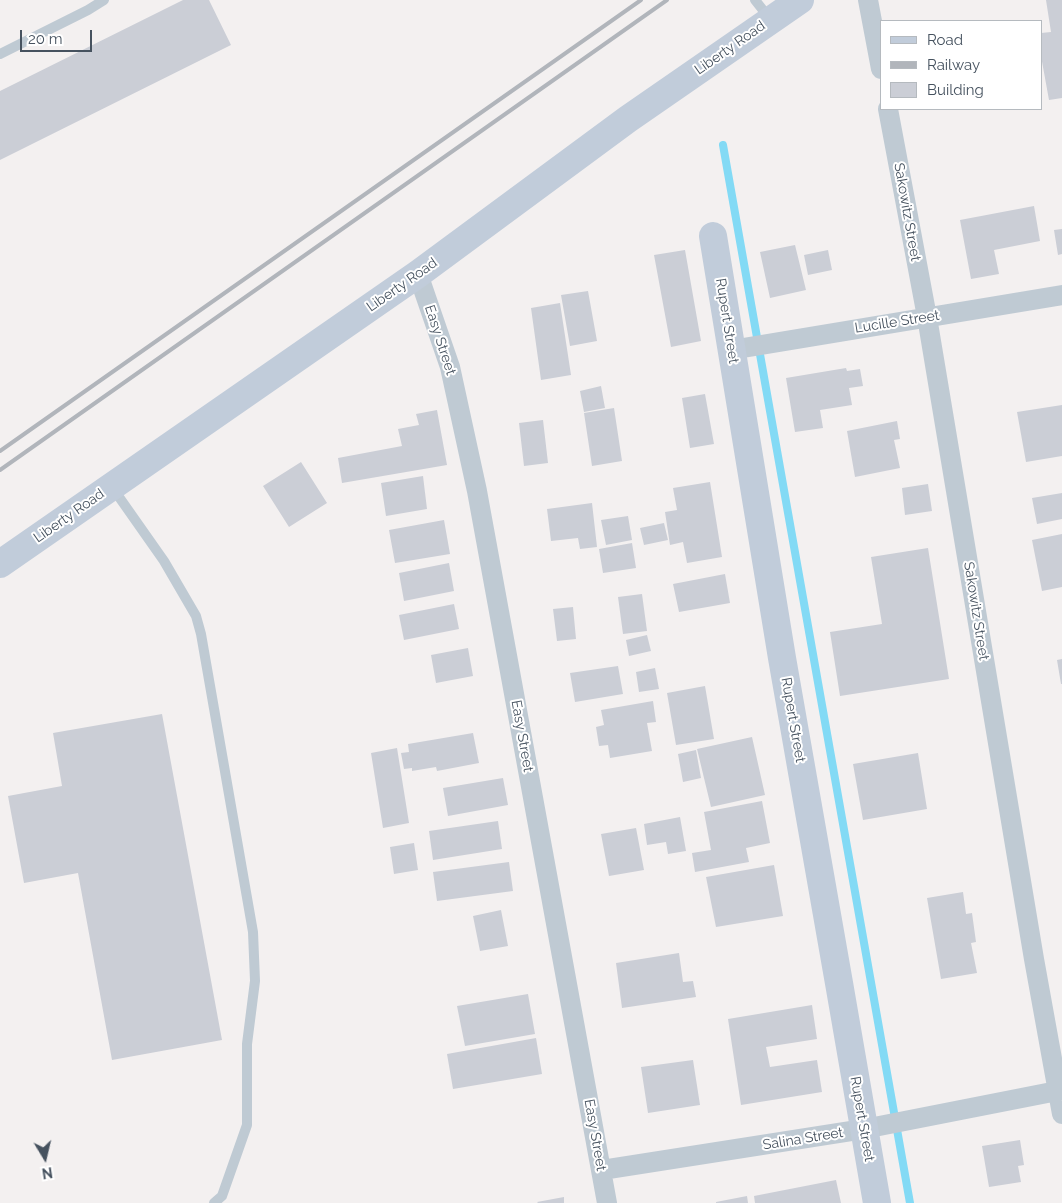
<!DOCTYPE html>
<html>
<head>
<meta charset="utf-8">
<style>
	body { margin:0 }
	#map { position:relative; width:1062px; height:1203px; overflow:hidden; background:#f3f0f0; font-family:Raleway,sans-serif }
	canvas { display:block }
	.legend { position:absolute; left:880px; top:20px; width:162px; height:90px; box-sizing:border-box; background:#fff; border:1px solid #b5babf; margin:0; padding:6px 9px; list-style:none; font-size:15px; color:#46525f }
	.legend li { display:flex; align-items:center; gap:10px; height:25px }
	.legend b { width:25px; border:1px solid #b5babf }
	.north { position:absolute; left:20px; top:1133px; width:50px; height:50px; -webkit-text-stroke:4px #fff; paint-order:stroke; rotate:171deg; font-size:14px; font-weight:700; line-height:20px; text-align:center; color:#46525f }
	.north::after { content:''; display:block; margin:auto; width:18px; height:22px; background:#46525f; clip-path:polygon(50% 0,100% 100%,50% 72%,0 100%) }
	.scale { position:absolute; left:20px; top:30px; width:72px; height:22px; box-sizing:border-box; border:2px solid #46525f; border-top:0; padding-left:6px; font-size:15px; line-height:18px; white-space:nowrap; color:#46525f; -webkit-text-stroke:4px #fff; paint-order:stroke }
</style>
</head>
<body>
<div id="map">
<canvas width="1062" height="1203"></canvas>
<ul class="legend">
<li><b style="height:6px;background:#c1ccda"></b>Road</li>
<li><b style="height:6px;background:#b1b5bb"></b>Railway</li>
<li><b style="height:14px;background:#cbced6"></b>Building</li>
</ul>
<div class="north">N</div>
<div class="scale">20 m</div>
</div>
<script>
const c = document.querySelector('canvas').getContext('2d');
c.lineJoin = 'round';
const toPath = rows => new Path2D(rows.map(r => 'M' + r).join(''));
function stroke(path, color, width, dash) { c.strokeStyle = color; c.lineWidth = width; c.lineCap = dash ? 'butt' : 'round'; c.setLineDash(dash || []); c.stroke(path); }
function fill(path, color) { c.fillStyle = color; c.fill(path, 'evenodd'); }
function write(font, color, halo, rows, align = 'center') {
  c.font = font + ' Raleway,sans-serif'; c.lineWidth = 4; c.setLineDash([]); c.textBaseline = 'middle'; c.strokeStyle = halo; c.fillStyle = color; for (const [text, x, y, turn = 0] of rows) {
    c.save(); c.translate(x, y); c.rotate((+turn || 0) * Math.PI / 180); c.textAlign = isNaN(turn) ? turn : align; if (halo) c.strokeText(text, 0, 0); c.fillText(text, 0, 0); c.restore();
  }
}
stroke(toPath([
	[723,145,910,1203]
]), '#83daf5', 8);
fill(toPath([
	[183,0,209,0,231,45,0,160,0,91],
	[1046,0,1062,0,1062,98,1049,100,1041,56,1041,33,1051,32],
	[1034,206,1040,241,994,250,999,274,971,279,960,220],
	[1062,229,1062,254,1058,255,1054,230],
	[795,245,806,290,770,298,760,252],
	[685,250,701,341,671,347,654,255],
	[828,250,832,270,808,275,804,255],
	[588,291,597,341,570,346,561,295],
	[560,303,571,375,541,380,531,308],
	[846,368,847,371,860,369,863,386,849,388,852,405,820,410,823,428,795,432,786,378],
	[601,386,605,408,584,412,580,391],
	[705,394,714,444,690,448,682,398],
	[1062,405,1062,456,1026,462,1017,412],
	[614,408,622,461,592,466,584,413],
	[437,410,447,465,342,483,338,458,402,446,398,429,419,425,416,414],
	[543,420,548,463,524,466,519,423],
	[897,421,900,439,894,440,900,468,855,477,847,431],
	[301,462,327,503,289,527,263,486],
	[423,476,427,509,386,516,381,483],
	[710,482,722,557,687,563,683,542,670,545,665,512,677,510,673,488],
	[928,484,932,511,905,515,902,488],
	[1062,493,1062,519,1037,524,1032,498],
	[592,503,597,547,580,549,578,538,551,541,547,509],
	[628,516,632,540,606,545,601,520],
	[444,520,450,554,395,563,389,530],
	[664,523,668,540,644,545,640,528],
	[1062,534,1062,587,1042,591,1032,540],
	[632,543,636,568,603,573,599,549],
	[928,548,949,679,840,696,830,632,882,624,871,557],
	[449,563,454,591,404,601,399,573],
	[725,574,730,603,679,612,673,584],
	[642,594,647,631,623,634,618,597],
	[454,604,459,629,404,640,399,615],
	[573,607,576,639,557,641,553,609],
	[647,635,651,651,629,656,626,640],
	[468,648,473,676,436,683,431,655],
	[1062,659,1062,684,1061,684,1057,660],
	[618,666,623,694,575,702,570,673],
	[655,668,659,689,639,692,636,672],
	[705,686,714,739,676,745,667,693],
	[653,701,656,722,647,723,652,751,610,758,608,745,599,746,596,727,604,725,601,710],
	[162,714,222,1040,112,1060,78,873,24,883,8,796,62,786,53,733],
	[473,733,479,763,437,771,436,767,412,771,412,768,404,769,401,753,409,752,408,744],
	[752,737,765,795,711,807,697,749],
	[397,748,409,823,383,828,371,753],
	[696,750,701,778,683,782,678,754],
	[918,753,927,809,863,820,853,764],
	[503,778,508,805,448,816,443,788],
	[762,801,770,843,746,848,749,862,695,872,692,853,711,850,704,812],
	[680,817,686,851,668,854,666,842,647,845,644,824],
	[498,821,502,849,433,860,429,831],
	[636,828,644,870,609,876,601,834],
	[414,843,418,870,394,874,390,847],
	[509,862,513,891,437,901,433,872],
	[774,865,783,916,716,927,706,877],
	[963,892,966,914,972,913,976,942,971,943,977,973,941,979,927,898],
	[501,910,508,946,480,951,473,916],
	[679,953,683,982,693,981,696,997,622,1008,616,963],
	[528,994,535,1034,465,1046,457,1006],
	[812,1005,817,1039,766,1047,770,1067,817,1060,822,1092,741,1105,728,1019],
	[536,1038,542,1074,453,1089,447,1054],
	[693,1060,700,1105,648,1113,641,1067],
	[1020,1140,1024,1165,1018,1166,1021,1182,989,1187,982,1146],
	[836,1180,841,1203,755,1203,754,1196],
	[747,1196,748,1203,716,1203,716,1202],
	[564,1197,564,1203,538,1203,537,1202]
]), '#cbced6');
stroke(toPath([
	[755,0,770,19],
	[0,54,88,10,104,0],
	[112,487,164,561,196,616,201,634,253,932,255,981,247,1044,247,1125,222,1196,214,1203]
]), '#bfcad3', 10);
stroke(toPath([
	[868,0,881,69],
	[888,109,927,317,1034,959,1062,1114],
	[418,274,450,367,477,491,607,1203],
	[731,350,1062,295],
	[602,1170,864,1129,1062,1090]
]), '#bfcad3', 20);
stroke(toPath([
	[713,236,782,658,839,983,877,1203],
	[0,564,418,274,628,119,800,0]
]), '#c1ccda', 28);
stroke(toPath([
	[0,451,641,0],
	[0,470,667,0]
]), '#b1b5bb', 4);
write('14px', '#46525f', '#fff', [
	["Liberty Road",730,48,-35],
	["Sakowitz Street",907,212,80],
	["Liberty Road",402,285,-35],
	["Rupert Street",727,321,81],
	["Lucille Street",897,322,-9],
	["Easy Street",440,340,72],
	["Liberty Road",69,516,-35],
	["Sakowitz Street",976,611,81],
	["Rupert Street",793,720,80],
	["Easy Street",522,736,80],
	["Rupert Street",862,1119,80],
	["Easy Street",595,1135,80],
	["Salina Street",803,1139,-9]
]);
</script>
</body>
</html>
